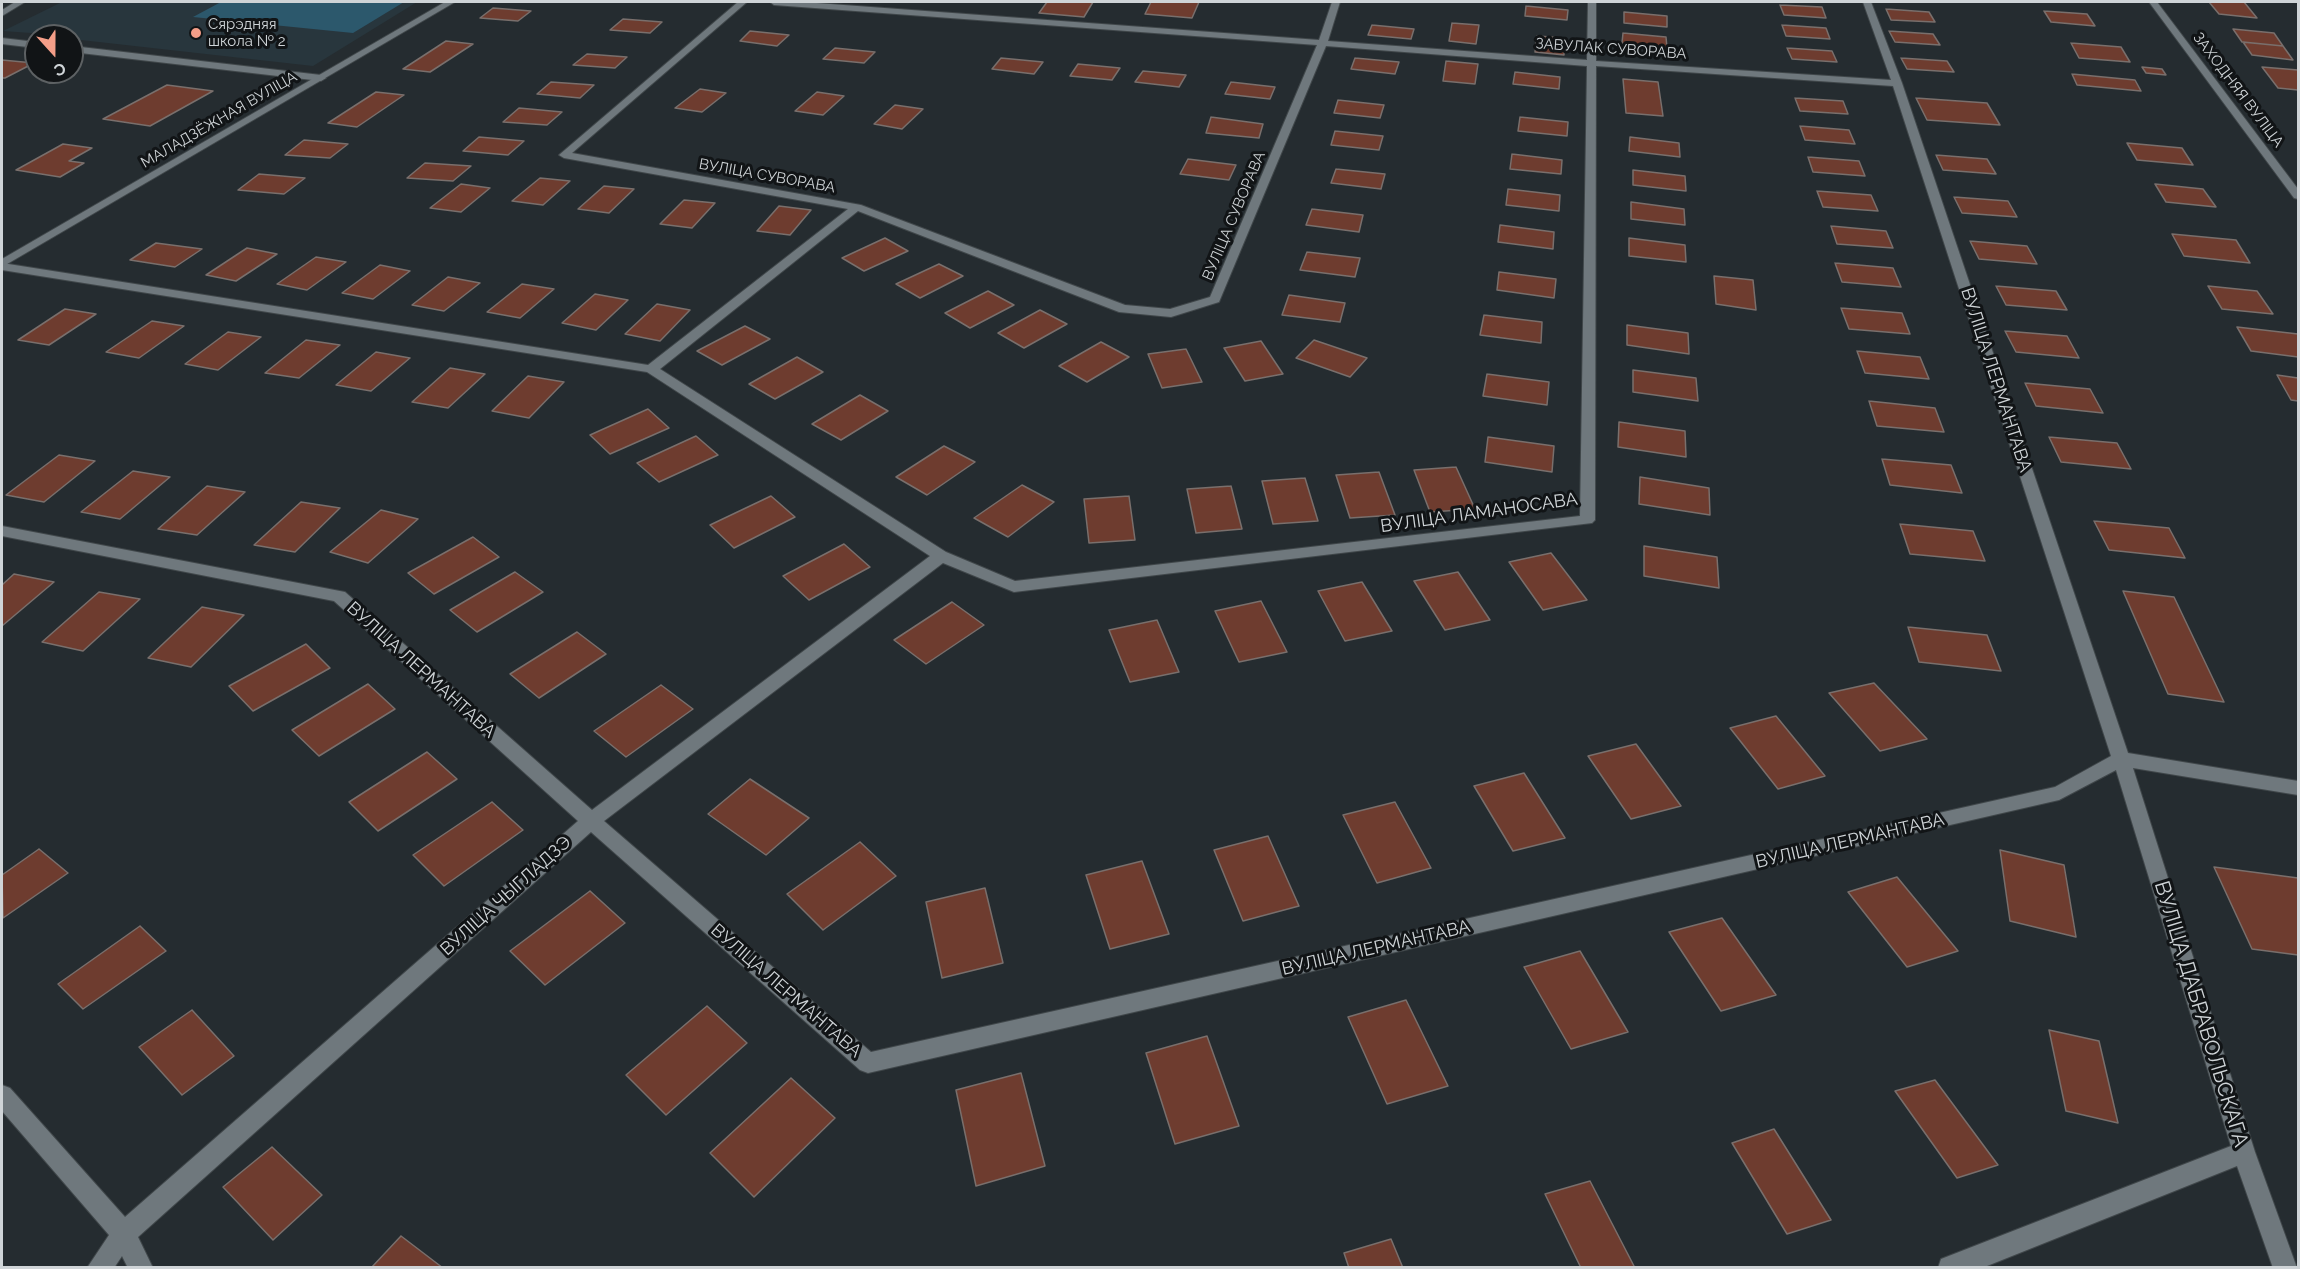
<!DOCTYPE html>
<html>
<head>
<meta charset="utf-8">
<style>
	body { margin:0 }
	#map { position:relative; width:2300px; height:1269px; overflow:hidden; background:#252c30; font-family:Raleway,sans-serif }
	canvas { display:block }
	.frame { position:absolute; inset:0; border:3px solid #cfd4d7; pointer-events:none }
	.north { position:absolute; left:24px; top:24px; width:60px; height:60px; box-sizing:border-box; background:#111416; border:2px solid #5d6163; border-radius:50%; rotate:159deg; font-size:16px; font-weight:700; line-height:24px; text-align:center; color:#cfd4d7 }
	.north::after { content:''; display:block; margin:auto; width:21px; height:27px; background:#f49e88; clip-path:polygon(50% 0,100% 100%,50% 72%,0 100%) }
</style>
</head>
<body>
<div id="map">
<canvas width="2300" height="1269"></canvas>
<div class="frame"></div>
<div class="north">С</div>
</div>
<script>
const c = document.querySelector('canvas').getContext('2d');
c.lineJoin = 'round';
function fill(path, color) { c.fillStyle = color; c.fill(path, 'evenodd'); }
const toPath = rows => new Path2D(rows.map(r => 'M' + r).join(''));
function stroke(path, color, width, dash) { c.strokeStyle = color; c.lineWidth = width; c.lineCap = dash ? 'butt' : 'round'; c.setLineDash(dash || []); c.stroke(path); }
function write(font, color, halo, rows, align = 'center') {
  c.font = font + ' Raleway,sans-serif'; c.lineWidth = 6; c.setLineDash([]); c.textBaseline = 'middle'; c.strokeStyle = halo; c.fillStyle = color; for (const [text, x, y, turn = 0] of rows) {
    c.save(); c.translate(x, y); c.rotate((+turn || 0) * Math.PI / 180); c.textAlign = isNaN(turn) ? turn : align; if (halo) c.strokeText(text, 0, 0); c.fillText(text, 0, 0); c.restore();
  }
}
fill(toPath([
	[62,2,417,2,313,66,72,39,72,36,3,31]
]), '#28363d');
fill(toPath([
	[221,2,404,2,353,33,193,17]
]), '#2c586c');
const building = toPath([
	[1047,2,1093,2,1084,17,1039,13,1047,2],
	[1151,2,1199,2,1192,18,1145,14,1151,2],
	[2209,2,2244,2,2257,18,2219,14,2209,2],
	[1780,5,1822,7,1826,18,1784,15,1780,5],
	[1526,6,1568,10,1567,20,1525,16,1526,6],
	[493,8,531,11,518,21,480,18,493,8],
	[1886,9,1929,12,1935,22,1891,20,1886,9],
	[2044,11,2087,14,2095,26,2051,22,2044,11],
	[1624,12,1667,16,1667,27,1624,23,1624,12],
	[623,19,662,22,650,33,610,30,623,19],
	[1452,23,1479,25,1476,44,1449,41,1452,23],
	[1372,25,1414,29,1411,39,1368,35,1372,25],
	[1782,25,1826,28,1830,39,1786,36,1782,25],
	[2233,29,2274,33,2283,46,2242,42,2233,29],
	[750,31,789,35,777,46,740,41,750,31],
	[1889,31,1933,34,1940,45,1895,42,1889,31],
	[1623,33,1666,37,1667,48,1622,43,1623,33],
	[1537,36,1565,38,1564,55,1535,52,1537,36],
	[446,41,473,44,430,72,403,69,446,41],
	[2243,42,2283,46,2293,60,2252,55,2243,42],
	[2071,43,2121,47,2130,62,2079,58,2071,43],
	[835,48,875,52,864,63,823,59,835,48],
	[1787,48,1832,51,1837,62,1792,59,1787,48],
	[587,54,627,57,615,68,573,65,587,54],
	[1001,58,1043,62,1034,74,992,69,1001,58],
	[1355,58,1399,62,1395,74,1351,69,1355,58],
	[1901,58,1947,61,1954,72,1907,69,1901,58],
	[2,60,34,63,5,78,2,78,2,60],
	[1446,61,1478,64,1475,84,1443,81,1446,61],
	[1078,64,1120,68,1112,80,1070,76,1078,64],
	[2142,67,2162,69,2166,75,2146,73,2142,67],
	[2262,67,2298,70,2298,90,2278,88,2262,67],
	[1143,71,1186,75,1179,87,1135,82,1143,71],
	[1515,72,1560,77,1559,89,1513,84,1515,72],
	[2072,74,2135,80,2141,91,2077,85,2072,74],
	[1623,79,1658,82,1663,116,1626,113,1623,79],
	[551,82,594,85,580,98,537,94,551,82],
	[1231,82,1275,87,1270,99,1225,94,1231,82],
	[167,85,213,91,150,126,103,119,167,85],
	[700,89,726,93,702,112,675,108,700,89],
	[376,92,404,95,357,127,328,123,376,92],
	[817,92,844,96,823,115,795,111,817,92],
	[1795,98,1843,101,1848,114,1800,111,1795,98],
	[1916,98,1987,103,2000,125,1927,120,1916,98],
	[1338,100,1384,105,1380,118,1334,113,1338,100],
	[895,105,923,109,902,129,874,124,895,105],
	[519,108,562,112,547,125,503,122,519,108],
	[1211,117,1263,124,1259,138,1206,133,1211,117],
	[1520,117,1568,122,1567,136,1518,131,1520,117],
	[1800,126,1849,130,1855,144,1805,140,1800,126],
	[1335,131,1383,136,1379,150,1331,145,1335,131],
	[479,137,524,141,508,155,463,151,479,137],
	[1630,137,1679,143,1680,157,1629,151,1630,137],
	[304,140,348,144,330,158,285,155,304,140],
	[2127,143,2182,148,2193,165,2137,160,2127,143],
	[63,144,92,148,69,161,84,163,60,177,16,170,63,144],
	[1512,154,1562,160,1561,174,1510,169,1512,154],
	[1936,155,1987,159,1996,174,1943,170,1936,155],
	[1808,157,1859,161,1865,176,1813,172,1808,157],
	[1188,159,1236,165,1229,180,1180,174,1188,159],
	[425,163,471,166,453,181,407,178,425,163],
	[1336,169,1385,174,1381,189,1331,183,1336,169],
	[1633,170,1685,176,1686,191,1633,185,1633,170],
	[259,174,305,178,284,194,238,190,259,174],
	[540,178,570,181,543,205,512,201,540,178],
	[461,184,490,188,461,212,430,208,461,184],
	[2155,184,2203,189,2216,207,2166,202,2155,184],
	[604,186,634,189,609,213,578,209,604,186],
	[1508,189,1560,195,1559,211,1506,205,1508,189],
	[1817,191,1871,195,1878,211,1823,207,1817,191],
	[1954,197,2008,201,2017,217,1962,213,1954,197],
	[684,200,715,203,692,228,660,224,684,200],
	[1631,202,1684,209,1685,225,1631,219,1631,202],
	[779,206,811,210,790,235,757,231,779,206],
	[1312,209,1363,215,1359,232,1306,225,1312,209],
	[1500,225,1554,232,1553,249,1498,242,1500,225],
	[1831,226,1886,231,1893,248,1837,244,1831,226],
	[2172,234,2236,240,2250,263,2184,256,2172,234],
	[885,238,908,251,864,271,842,258,885,238],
	[1629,238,1685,245,1686,262,1629,256,1629,238],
	[1970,241,2027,246,2037,264,1979,259,1970,241],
	[156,243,202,249,175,267,130,260,156,243],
	[247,248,277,254,236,281,206,275,247,248],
	[1307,252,1360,258,1355,277,1300,270,1307,252],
	[316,257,346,262,307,290,277,284,316,257],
	[1835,263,1893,268,1901,287,1842,282,1835,263],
	[939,264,963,276,920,298,896,284,939,264],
	[380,265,410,271,373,299,342,293,380,265],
	[1499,272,1556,279,1554,298,1497,290,1499,272],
	[1714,276,1753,280,1756,310,1716,304,1714,276],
	[448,277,480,283,444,311,412,305,448,277],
	[522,284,554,289,520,318,487,312,522,284],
	[1996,286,2056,291,2067,310,2006,305,1996,286],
	[2208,286,2257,291,2273,314,2222,309,2208,286],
	[988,291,1014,305,970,328,945,313,988,291],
	[595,294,628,300,596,330,562,323,595,294],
	[1289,295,1345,303,1340,322,1282,315,1289,295],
	[657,304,690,310,660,341,625,334,657,304],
	[1841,308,1902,313,1910,334,1849,329,1841,308],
	[65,309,96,314,49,345,18,340,65,309],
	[1040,310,1067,324,1024,348,998,333,1040,310],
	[1484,315,1542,322,1541,343,1480,335,1484,315],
	[152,321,184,326,139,358,106,352,152,321],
	[1627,325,1688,333,1689,354,1627,345,1627,325],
	[745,326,770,339,722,365,697,351,745,326],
	[2237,327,2298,334,2298,357,2251,351,2237,327],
	[2005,331,2067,336,2079,358,2016,352,2005,331],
	[228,332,261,337,218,370,185,364,228,332],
	[306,340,340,345,299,378,265,373,306,340],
	[1314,340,1367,358,1350,377,1296,358,1314,340],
	[1261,341,1283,374,1245,381,1224,348,1261,341],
	[1101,342,1129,357,1087,382,1059,366,1101,342],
	[1186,349,1202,382,1162,388,1148,354,1186,349],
	[1857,351,1920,357,1929,379,1865,373,1857,351],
	[376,352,410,358,371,391,336,385,376,352],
	[797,357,823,372,775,399,749,384,797,357],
	[450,368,485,374,448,408,412,402,450,368],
	[1633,370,1696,378,1698,401,1633,392,1633,370],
	[1487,374,1549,382,1547,405,1483,396,1487,374],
	[2277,375,2298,378,2298,401,2291,400,2277,375],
	[528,376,564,382,529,418,492,411,528,376],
	[2025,383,2090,389,2103,413,2036,406,2025,383],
	[860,395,888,411,841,440,812,424,860,395],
	[1869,401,1935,408,1944,432,1877,426,1869,401],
	[648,409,669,428,610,454,590,435,648,409],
	[1619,422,1685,431,1686,457,1618,447,1619,422],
	[696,436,718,455,659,482,637,463,696,436],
	[1488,437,1554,446,1552,472,1485,462,1488,437],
	[2049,437,2117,443,2131,469,2061,462,2049,437],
	[944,446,975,462,927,495,896,477,944,446],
	[59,455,95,461,44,502,6,495,59,455],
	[1882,459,1951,465,1962,493,1890,485,1882,459],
	[1456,467,1475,509,1430,512,1414,470,1456,467],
	[133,471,170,477,120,519,81,512,133,471],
	[1379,472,1395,515,1350,518,1336,475,1379,472],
	[1640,477,1709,488,1710,515,1639,504,1640,477],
	[1305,478,1318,521,1273,524,1262,481,1305,478],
	[1022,485,1054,502,1008,537,974,518,1022,485],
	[207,486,245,492,197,535,158,529,207,486],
	[1231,486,1242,529,1196,533,1187,489,1231,486],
	[771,496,795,517,734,548,710,525,771,496],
	[1129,496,1135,540,1089,543,1084,499,1129,496],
	[301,502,340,508,295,552,254,545,301,502],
	[381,510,418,519,368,563,330,552,381,510],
	[2094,521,2169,528,2185,558,2109,550,2094,521],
	[1900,524,1973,531,1985,561,1910,554,1900,524],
	[473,537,499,557,434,594,408,573,473,537],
	[844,544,870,567,809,600,783,576,844,544],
	[1644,546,1717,557,1719,588,1644,576,1644,546],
	[1551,553,1587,600,1543,610,1509,562,1551,553],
	[515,572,543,592,477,632,450,610,515,572],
	[1458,572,1490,620,1445,630,1414,581,1458,572],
	[14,574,54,582,2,626,2,585,14,574],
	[1362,582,1392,631,1345,641,1318,591,1362,582],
	[2123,591,2174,597,2224,702,2168,694,2123,591],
	[99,592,140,599,83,651,42,642,99,592],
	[1261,601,1287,652,1239,662,1215,611,1261,601],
	[952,602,984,625,926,664,894,640,952,602],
	[202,607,244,615,191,667,148,658,202,607],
	[1157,620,1179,672,1130,682,1109,630,1157,620],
	[1908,627,1987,635,2001,671,1919,662,1908,627],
	[577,632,606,654,539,698,510,674,577,632],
	[306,644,330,668,253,711,229,686,306,644],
	[1874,683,1927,739,1880,751,1829,693,1874,683],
	[368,684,395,709,319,756,292,730,368,684],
	[661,685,693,709,626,757,594,731,661,685],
	[1776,716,1825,776,1778,789,1730,728,1776,716],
	[1636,744,1681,806,1631,819,1588,756,1636,744],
	[427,752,457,779,378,831,349,802,427,752],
	[1524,773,1565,838,1513,851,1474,786,1524,773],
	[750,779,809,818,766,855,708,814,750,779],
	[492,802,523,830,444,886,413,855,492,802],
	[1395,802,1431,868,1377,883,1343,815,1395,802],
	[1268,836,1299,906,1243,921,1214,850,1268,836],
	[860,842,896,876,823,930,787,894,860,842],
	[39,849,68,873,3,918,2,875,39,849],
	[2000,850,2064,865,2076,937,2010,921,2000,850],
	[1142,861,1169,934,1110,949,1086,875,1142,861],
	[2214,867,2298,878,2298,955,2252,949,2214,867],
	[1897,877,1958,951,1907,967,1848,892,1897,877],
	[985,888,1003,963,942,978,926,902,985,888],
	[590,891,625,923,545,985,510,951,590,891],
	[1722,918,1776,995,1721,1011,1669,932,1722,918],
	[140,926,166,951,83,1009,58,984,140,926],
	[1580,951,1628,1032,1571,1049,1524,967,1580,951],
	[1406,1000,1448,1086,1387,1104,1348,1017,1406,1000],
	[707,1006,747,1043,666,1115,626,1075,707,1006],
	[192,1010,234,1056,182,1095,139,1047,192,1010],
	[2049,1030,2099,1041,2118,1123,2066,1111,2049,1030],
	[1207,1036,1239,1126,1175,1144,1146,1053,1207,1036],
	[1021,1073,1045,1166,976,1186,956,1090,1021,1073],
	[791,1078,835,1118,754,1197,710,1153,791,1078],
	[1935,1080,1998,1165,1957,1178,1895,1091,1935,1080],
	[1774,1129,1831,1220,1787,1234,1732,1143,1774,1129],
	[272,1147,322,1195,273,1240,223,1187,272,1147],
	[1590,1181,1635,1268,1581,1268,1545,1194,1590,1181],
	[401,1236,443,1268,371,1268,401,1236],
	[1391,1239,1403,1268,1349,1268,1344,1253,1391,1239]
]);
fill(building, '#6e3c2f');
stroke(building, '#796f6c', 1.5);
const minor = toPath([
	[15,2,25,2,2,16,2,10,15,2],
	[738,2,747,2,572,153,861,205,1125,305,1170,309,1210,297,1317,45,774,5,770,2,803,2,1319,40,1332,2,1340,2,1328,41,1587,60,1588,2,1596,2,1596,61,1891,80,1863,2,1871,2,1902,83,2128,753,2298,781,2298,795,2133,768,2255,1152,2297,1268,2273,1268,2237,1166,1982,1268,1938,1268,1941,1259,2231,1146,2116,770,2059,800,868,1073,860,1070,591,832,138,1237,153,1268,128,1268,122,1256,114,1268,87,1268,109,1235,2,1111,2,1085,10,1088,125,1217,578,821,334,601,2,536,2,526,345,592,592,810,930,556,647,372,2,270,2,263,648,365,848,209,564,158,559,155,738,2],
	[1326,46,1587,66,1580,516,1015,581,946,552,660,369,858,211,1119,312,1171,317,1219,302,1326,46],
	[1596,66,1893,86,2111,756,2055,787,871,1052,604,821,943,563,1014,592,1592,523,1595,520,1596,66],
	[2149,2,2157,2,2298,189,2298,199,2294,198,2149,2],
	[2,38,36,42,36,48,2,44,2,38],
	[72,46,321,75,326,78,321,81,72,52,72,46]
]);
const tertiary = toPath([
	[445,2,455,2,2,267,2,259,445,2]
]);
stroke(minor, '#40474a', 2);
stroke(tertiary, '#40474a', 2);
fill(minor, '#6f787d');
fill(tertiary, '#6f787d');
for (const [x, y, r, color] of [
	[196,33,6,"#f49e88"]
]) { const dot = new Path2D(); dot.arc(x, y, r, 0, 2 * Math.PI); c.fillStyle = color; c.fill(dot); stroke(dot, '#111416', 2); }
write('15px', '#cfd4d7', '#111416', [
	["Сярэдняя",208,24],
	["школа № 2",208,41]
], 'left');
write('15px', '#cfd4d7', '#111416', [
	["ЗАВУЛАК СУВОРАВА",1611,49,4],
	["ЗАХОДНЯЯ ВУЛІЦА",2238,90,53],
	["МАЛАДЗЁЖНАЯ ВУЛІЦА",219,120,-30],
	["ВУЛІЦА СУВОРАВА",767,176,10],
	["ВУЛІЦА СУВОРАВА",1234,216,-67]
]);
write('18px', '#cfd4d7', '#111416', [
	["ВУЛІЦА ЛЕРМАНТАВА",1996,380,72],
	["ВУЛІЦА ЛАМАНОСАВА",1479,513,-8],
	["ВУЛІЦА ЛЕРМАНТАВА",421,670,42],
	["ВУЛІЦА ЛЕРМАНТАВА",1850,841,-13],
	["ВУЛІЦА ЧЫГЛАДЗЭ",506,896,-42],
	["ВУЛІЦА ЛЕРМАНТАВА",1376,948,-13],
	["ВУЛІЦА ЛЕРМАНТАВА",786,991,41]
]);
write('21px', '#cfd4d7', '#111416', [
	["ВУЛІЦА ДАБРАВОЛЬСКАГА",2201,1014,73]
]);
</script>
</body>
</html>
